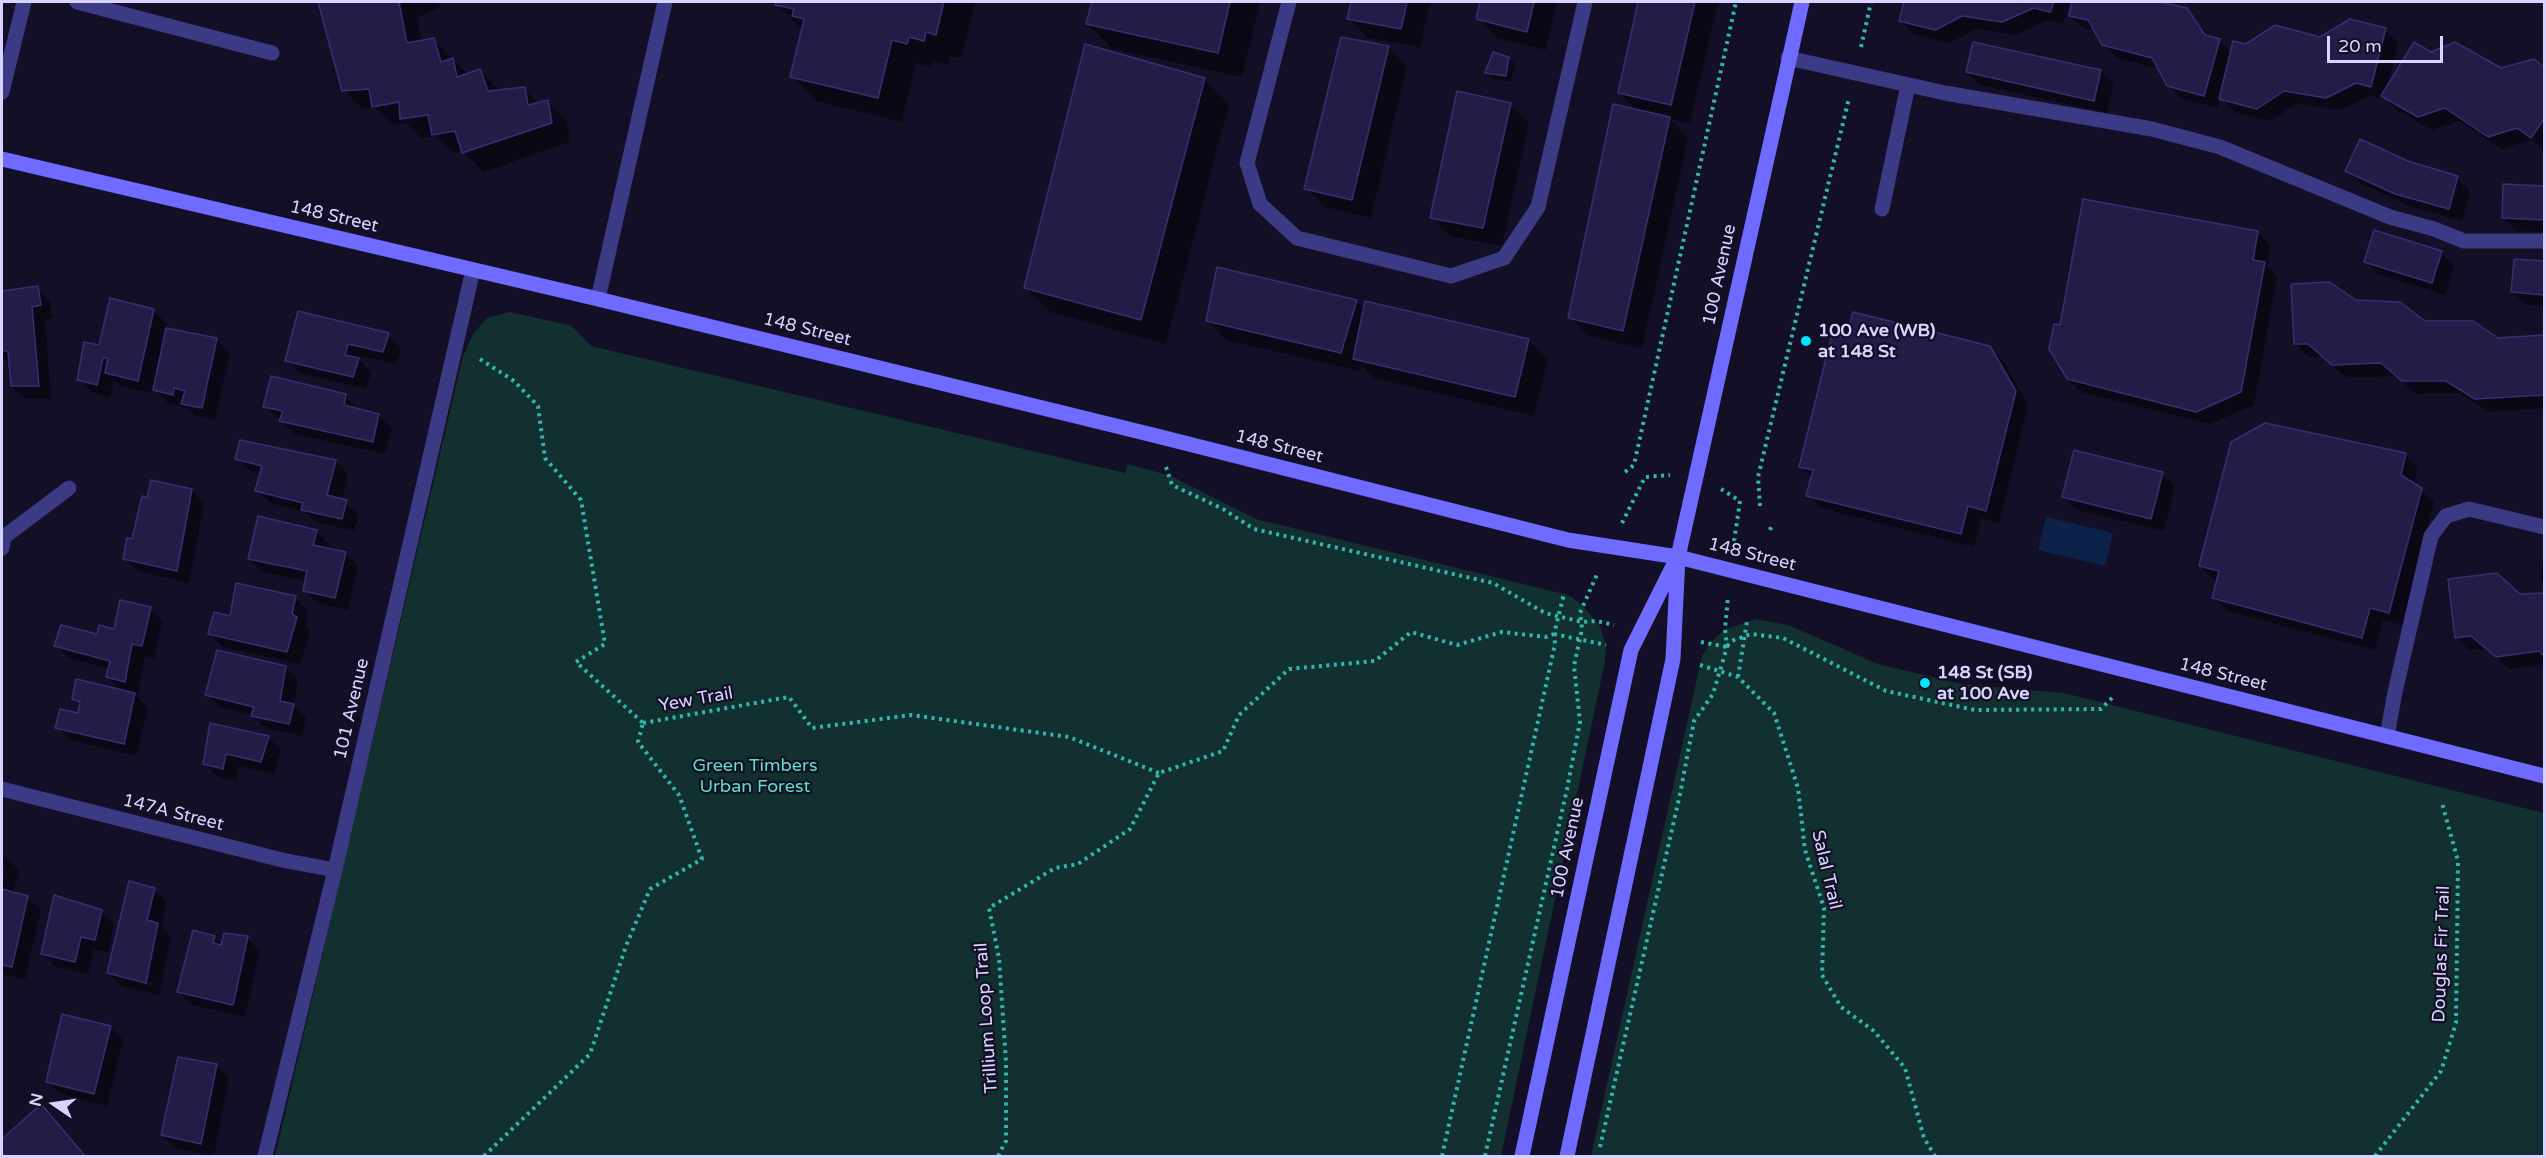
<!DOCTYPE html>
<html>
<head>
<meta charset="utf-8">
<style>
	body { margin:0 }
	#map { position:relative; width:2546px; height:1158px; overflow:hidden; background:#130f26; font-family:"Varela Round",sans-serif }
	canvas { display:block }
	.frame { position:absolute; inset:0; border:3px solid #d9d4ff; pointer-events:none }
	.north { position:absolute; left:24px; top:1074px; width:60px; height:60px; -webkit-text-stroke:4px #130f26; paint-order:stroke; rotate:283deg; font-size:16px; font-weight:700; line-height:24px; text-align:center; color:#d9d4ff }
	.north::after { content:''; display:block; margin:auto; width:21px; height:27px; background:#d9d4ff; clip-path:polygon(50% 0,100% 100%,50% 72%,0 100%) }
	.scale { position:absolute; left:2327px; top:36px; width:116px; height:27px; box-sizing:border-box; border:3px solid #d9d4ff; border-top:0; padding-left:8px; font-size:18px; line-height:21px; white-space:nowrap; color:#d9d4ff; -webkit-text-stroke:4px #130f26; paint-order:stroke }
</style>
</head>
<body>
<div id="map">
<canvas width="2546" height="1158"></canvas>
<div class="frame"></div>
<div class="north">N</div>
<div class="scale">20 m</div>
</div>
<script>
const c = document.querySelector('canvas').getContext('2d');
c.lineJoin = 'round';
function fill(path, color) { c.fillStyle = color; c.fill(path, 'evenodd'); }
const toPath = rows => new Path2D(rows.map(r => 'M' + r).join(''));
function stroke(path, color, width, dash) { c.strokeStyle = color; c.lineWidth = width; c.lineCap = dash ? 'butt' : 'round'; c.setLineDash(dash || []); c.stroke(path); }
function write(font, color, halo, rows, align = 'center') {
  c.font = font + ' "Varela Round",sans-serif'; c.lineWidth = 4.5; c.setLineDash([]); c.textBaseline = 'middle'; c.strokeStyle = halo; c.fillStyle = color; for (const [text, x, y, turn = 0] of rows) {
    c.save(); c.translate(x, y); c.rotate((+turn || 0) * Math.PI / 180); c.textAlign = isNaN(turn) ? turn : align; if (halo) c.strokeText(text, 0, 0); c.fillText(text, 0, 0); c.restore();
  }
}
fill(toPath([
	[510,312,572,326,591,346,1125,473,1128,464,1171,476,1256,519,1564,594,1572,597,1584,607,1600,626,1606,645,1605,661,1501,1156,275,1156,463,356,473,334,487,318],
	[1756,619,1788,625,1878,664,1962,684,2064,693,2544,813,2544,1156,1591,1156,1702,656,1710,643,1725,629]
]), '#12302f');
fill(toPath([
	[2046,517,2113,533,2105,566,2038,550]
]), '#0c2248');
fill(toPath([
	[320,2,438,2,440,8,417,17,422,41,433,39,468,75,480,71,499,90,524,89,539,104,548,102,567,121,570,142,483,172,463,151,453,153,435,136,421,138,406,123,393,125,376,108,363,109,343,90],
	[777,2,975,2,961,58,950,56,948,65,933,61,932,67,916,63,902,122,816,101,792,76,803,30,777,5],
	[1094,2,1260,2,1242,77,1112,49,1088,24],
	[1353,2,1430,2,1420,47,1368,38,1349,19],
	[1481,2,1557,2,1546,50,1497,38,1478,18],
	[1640,2,1718,2,1690,123,1669,119,1688,138,1642,349,1589,336,1569,317,1638,111,1619,93],
	[1906,2,2070,2,2063,24,2048,20,2016,35,1975,29,1949,43,1914,34,1901,21],
	[2074,2,2153,2,2186,9,2210,38,2219,40,2232,53,2247,46,2385,30,2398,43,2387,89,2431,54,2500,70,2534,61,2544,69,2544,149,2531,140,2502,149,2459,121,2432,130,2396,109,2384,97,2384,99,2370,95,2340,110,2297,103,2271,121,2234,112,2220,97,2217,108,2181,98,2168,85,2159,69,2117,58,2103,44,2096,31,2083,28,2070,15],
	[1388,47,1407,66,1371,218,1325,207,1306,188],
	[1509,58,1515,64,1511,82,1493,79,1487,73],
	[2101,71,2114,84,2107,113,1980,85,1967,72],
	[1204,79,1229,104,1166,344,1050,312,1026,288],
	[1510,104,1529,123,1502,246,1450,236,1431,217],
	[2407,162,2457,178,2470,191,2462,221,2409,206,2360,183,2347,170],
	[2505,186,2544,187,2544,232,2517,231,2504,218],
	[2258,233,2271,246,2267,266,2277,277,2254,405,2210,424,2081,392,2068,379],
	[2441,253,2454,266,2445,295,2378,274,2365,261],
	[2515,261,2544,262,2544,306,2526,305,2513,292],
	[37,288,50,301,53,318,45,320,51,399,25,399,12,386,10,363,2,357,2,292],
	[111,300,154,311,167,324,165,330,217,340,230,353,215,420,196,416,187,408,168,403,152,387,151,393,120,386,114,380,110,398,92,392,79,379,101,347],
	[1356,301,1365,310,1366,303,1529,341,1548,360,1534,416,1374,378,1362,366,1360,371,1226,340,1207,320],
	[2355,302,2424,322,2498,340,2544,337,2544,408,2489,412,2460,393,2416,394,2396,376,2347,378,2322,356,2309,357,2295,344],
	[299,313,388,335,401,348,396,364,361,356,360,361,371,372,366,389,300,373,287,360],
	[1847,339,1990,348,2003,361,2028,405,1999,523,1981,518,1974,547,1821,508,1808,495,1812,478,1801,466],
	[345,395,358,411,379,416,392,429,385,454,294,434,265,406],
	[2405,455,2418,468,2414,485,2434,502,2402,625,2383,620,2375,650,2227,611,2214,598,2219,580,2214,579,2200,566],
	[237,459,335,461,348,474,342,501,359,515,354,531,316,522,305,512,270,503,257,490,261,474,250,472],
	[2162,473,2175,487,2164,531,2077,510,2064,497],
	[191,490,204,503,189,583,138,571,125,558,148,499],
	[316,531,329,544,328,550,345,553,358,566,348,610,317,603,304,590,306,581,262,572,249,559],
	[2544,559,2544,582,2540,578],
	[2544,594,2544,664,2510,669,2486,649,2469,650,2456,637,2519,596],
	[295,598,308,611,305,626,310,631,300,664,223,647,210,634,231,618],
	[150,608,163,621,154,659,145,656,138,694,133,693,148,708,136,756,70,740,57,727,79,715,81,706,73,699,123,692,108,677,110,669,69,658,56,645,115,631],
	[285,667,298,680,294,706,306,718,302,736,265,728,252,715,220,707,207,694],
	[212,725,268,737,281,750,274,774,239,766,236,781,218,777,205,764],
	[2,856,6,857,19,870,13,894,27,897,41,910,25,979,2,974,2,884,6,865,3,865,2,871],
	[154,889,167,902,161,928,171,937,159,995,122,986,109,973],
	[122,975,154,983,153,986,122,978],
	[101,911,114,924,108,952,94,949,88,974,56,967,43,954],
	[214,937,223,946,247,938,260,951,245,1017,192,1005,179,992],
	[110,1027,123,1040,107,1106,60,1094,47,1081],
	[216,1065,229,1078,214,1156,175,1148,162,1135],
	[40,1106,53,1119,85,1156,7,1156,2,1150,2,1141]
]), '#0007');
const building = toPath([
	[318,2,399,2,407,43,434,38,441,62,453,58,457,77,480,69,488,91,525,87,528,105,548,100,552,123,462,153,455,131,432,135,428,115,400,119,399,102,372,107,369,89,342,91,318,2],
	[776,2,944,2,936,35,926,32,924,41,909,37,907,44,892,40,878,98,790,77,804,19,792,16,794,9,775,5,776,2],
	[1092,2,1230,2,1218,53,1086,24,1092,2],
	[1351,2,1407,2,1401,29,1347,19,1351,2],
	[1480,2,1534,2,1527,32,1476,19,1480,2],
	[1638,2,1695,2,1671,105,1618,93,1638,2],
	[1904,2,2054,2,2050,12,2034,8,2002,22,1962,16,1935,30,1899,21,1904,2],
	[2072,2,2160,2,2187,8,2205,35,2220,39,2204,96,2167,86,2152,58,2102,45,2088,20,2069,16,2072,2],
	[2350,19,2386,28,2371,87,2356,83,2326,98,2284,91,2257,109,2219,99,2233,41,2246,44,2275,25,2320,37,2350,19],
	[1341,37,1389,46,1352,200,1304,189,1341,37],
	[1973,42,2101,70,2094,101,1966,72,1973,42],
	[2414,42,2431,52,2455,42,2501,68,2534,59,2544,67,2544,119,2531,138,2517,128,2488,137,2445,108,2418,117,2381,96,2414,42],
	[1085,44,1205,78,1141,320,1024,288,1085,44],
	[1493,52,1509,57,1506,76,1485,73,1493,52],
	[1457,91,1511,103,1483,228,1430,218,1457,91],
	[1613,104,1670,117,1623,331,1568,318,1613,104],
	[2360,139,2408,161,2458,176,2449,209,2395,194,2345,171,2360,139],
	[2503,184,2544,186,2544,220,2502,218,2503,184],
	[2083,199,2258,231,2253,260,2265,262,2241,392,2196,412,2067,379,2049,349,2054,324,2060,325,2083,199],
	[2374,230,2442,251,2432,283,2364,262,2374,230],
	[2514,259,2544,261,2544,295,2511,292,2514,259],
	[1217,267,1357,300,1341,353,1206,321,1217,267],
	[2329,282,2356,300,2400,302,2425,321,2473,321,2498,338,2544,335,2544,395,2475,399,2446,381,2402,381,2381,363,2332,365,2308,344,2294,344,2291,284,2329,282],
	[38,286,41,305,32,307,39,386,11,386,8,351,2,351,2,291,38,286],
	[110,298,154,309,138,381,105,373,108,358,103,358,97,385,77,380,84,342,99,345,110,298],
	[1365,301,1529,339,1515,397,1353,359,1365,301],
	[298,311,389,333,383,352,348,344,345,355,359,358,353,377,285,361,298,311],
	[1853,312,1990,346,2016,391,1986,511,1968,506,1961,534,1806,496,1813,470,1799,467,1832,334,1846,338,1853,312],
	[166,328,217,338,202,408,181,404,185,391,174,388,173,395,153,390,166,328],
	[271,376,346,394,344,405,379,414,373,442,279,421,283,411,263,407,271,376],
	[2265,423,2406,453,2401,475,2422,488,2389,613,2370,608,2362,638,2212,598,2219,571,2199,566,2231,442,2265,423],
	[240,440,336,460,327,495,347,500,342,519,301,510,303,503,255,491,262,466,235,459,240,440],
	[2074,450,2163,472,2151,519,2062,497,2074,450],
	[151,480,192,489,177,571,123,559,127,538,132,539,142,496,147,498,151,480],
	[258,516,317,530,313,545,346,552,335,598,303,591,307,571,248,559,258,516],
	[2497,573,2520,594,2544,593,2544,656,2539,651,2496,657,2471,636,2455,638,2448,579,2497,573],
	[236,583,296,596,292,614,297,617,287,652,208,634,214,612,230,616,236,583],
	[120,600,151,607,142,646,132,644,125,682,106,677,110,661,54,646,61,625,97,634,99,625,114,629,120,600],
	[217,650,286,666,280,701,294,704,289,724,251,716,254,707,205,695,217,650],
	[76,679,135,693,124,744,55,728,60,709,78,713,80,702,72,699,76,679],
	[210,723,269,736,261,762,226,754,223,769,203,764,210,723],
	[129,881,155,888,147,920,158,923,146,983,107,973,129,881],
	[2,889,28,896,12,967,2,965,2,889],
	[54,895,102,910,95,940,81,937,75,962,41,954,54,895],
	[193,930,215,936,213,943,221,945,224,933,248,936,233,1005,177,992,193,930],
	[62,1014,111,1026,94,1094,46,1082,62,1014],
	[178,1057,217,1064,201,1144,161,1135,178,1057],
	[41,1104,85,1156,5,1156,2,1152,2,1139,41,1104]
]);
fill(building, '#241b47');
stroke(building, '#3b2d73', 1.5);
stroke(toPath([
	[1861,47,1871,2],
	[480,359,514,381,538,406,545,458,581,500,605,644,576,662,643,723],
	[1166,467,1172,485,1223,509,1254,529,1493,583,1545,613,1582,622,1597,621,1614,625],
	[1625,472,1634,465,1736,2],
	[1721,489,1740,501,1734,542],
	[1760,506,1758,477,1849,98],
	[1622,523,1645,477,1670,475],
	[1770,530,1772,524],
	[1554,634,1606,645],
	[1701,642,1727,647],
	[1727,646,1734,640,1751,634,1783,638,1886,691,1975,710,2101,709,2115,695],
	[1700,665,1738,677,1774,713,1798,788,1805,850,1824,908,1822,975,1841,1007,1874,1031,1905,1068,1924,1138,1935,1156],
	[1738,677,1747,621],
	[643,723,789,697,812,728,911,715,1069,737,1159,773],
	[1600,1147,1680,794,1694,721,1713,694,1727,647,1725,629,1728,597],
	[484,1156,590,1054,626,946,650,889,702,859,679,795,638,742,643,723],
	[998,1156,1006,1141,1006,1062,999,958,989,908,1055,868,1078,864,1130,829,1159,773,1223,751,1239,715,1289,669,1375,661,1411,632,1457,645,1502,632,1546,637,1554,634],
	[1442,1156,1555,644,1554,634,1564,594],
	[1485,1156,1567,789,1580,722,1574,666,1582,629,1580,613,1598,572],
	[2375,1156,2441,1071,2456,1023,2458,861,2442,803]
]), '#2fb8b0', 4, [3, 4.5]);
stroke(toPath([
	[77,2,272,53],
	[1289,2,1247,163,1260,204,1297,238,1451,276,1504,258,1538,207,1585,2],
	[1788,58,1945,93,2152,129,2220,147,2390,217,2434,229,2464,241,2544,241],
	[1882,209,1908,85],
	[598,299,665,2],
	[2387,736,2395,692,2431,536,2446,516,2469,509,2544,527]
]), '#3d3a85', 15);
stroke(toPath([
	[2,92,24,2],
	[2,548,4,537,69,488],
	[2,789,282,860,335,870],
	[265,1156,335,870,473,270]
]), '#3d3a85', 15);
stroke(toPath([
	[2,159,598,299,1157,436,1568,540,1678,557,2544,776],
	[1522,1156,1631,650,1675,562],
	[1567,1156,1673,659,1678,557,1802,2]
]), '#6f6bff', 15);
for (const [x, y, r, color] of [
	[1806,341,6,"#00e5ff"],
	[1925,683,6,"#00e5ff"]
]) { const dot = new Path2D(); dot.arc(x, y, r, 0, 2 * Math.PI); c.fillStyle = color; c.fill(dot); stroke(dot, '#130f26', 2); }
write('18px', '#d9d4ff', '#130f26', [
	["148 Street",334,217,13],
	["100 Avenue",1720,275,-78],
	["148 Street",807,330,14],
	["148 Street",1279,447,14],
	["148 Street",1752,555,14],
	["148 Street",2223,675,14],
	["Yew Trail",696,700,-10],
	["101 Avenue",352,709,-77],
	["147A Street",173,813,14],
	["100 Avenue",1568,848,-78],
	["Salal Trail",1826,870,77],
	["Douglas Fir Trail",2442,954,-88],
	["Trillium Loop Trail",987,1018,-94]
]);
write('bold 18px', '#d9d4ff', '#130f26', [
	["100 Ave (WB)",1818,331],
	["at 148 St",1818,352],
	["148 St (SB)",1937,673],
	["at 100 Ave",1937,694]
], 'left');
write('18px', '#5fe0c0', '#130f26', [
	["Green Timbers",755,766],
	["Urban Forest",755,787]
]);
</script>
</body>
</html>
